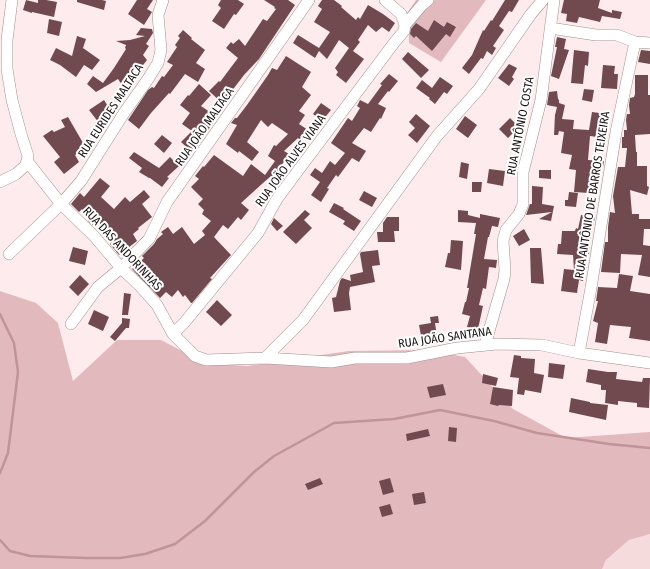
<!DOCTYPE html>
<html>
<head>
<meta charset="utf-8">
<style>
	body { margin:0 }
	canvas { display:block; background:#feebed }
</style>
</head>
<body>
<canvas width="650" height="569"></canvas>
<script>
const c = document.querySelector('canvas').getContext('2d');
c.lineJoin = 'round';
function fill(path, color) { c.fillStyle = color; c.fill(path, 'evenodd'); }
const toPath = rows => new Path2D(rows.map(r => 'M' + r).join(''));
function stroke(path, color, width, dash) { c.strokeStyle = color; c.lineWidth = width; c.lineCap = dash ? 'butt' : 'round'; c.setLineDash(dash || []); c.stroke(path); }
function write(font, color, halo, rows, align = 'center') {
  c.font = font + ' "Fira Sans Condensed",sans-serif'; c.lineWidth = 4; c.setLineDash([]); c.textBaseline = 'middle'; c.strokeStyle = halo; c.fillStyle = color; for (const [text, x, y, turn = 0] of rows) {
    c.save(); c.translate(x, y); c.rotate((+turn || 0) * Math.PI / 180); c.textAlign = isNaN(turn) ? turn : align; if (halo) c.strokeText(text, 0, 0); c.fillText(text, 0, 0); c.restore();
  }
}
fill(toPath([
	[650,534,650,569,602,569,606,560,629,540]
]), '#f6dbdd');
fill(toPath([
	[416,0,486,0,441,62,409,43,409,31,404,18],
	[0,291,36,303,58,323,73,381,117,340,161,340,205,363,247,366,349,351,427,350,465,357,513,409,566,438,650,432,650,534,629,540,606,560,602,569,0,569]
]), '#e2babe');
stroke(toPath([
	[0,314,14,343,18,372,8,453,0,473],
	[0,540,10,551,30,556,86,558,120,558,145,554,175,544,205,521,254,472,274,456,334,423,394,419,440,410,494,421,537,433,609,444,650,448]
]), '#c09499', 2.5);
fill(toPath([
	[26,0,38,3,38,0,46,0,57,2,54,17,32,12,32,13,23,10],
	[77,0,102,0,106,1,104,10,77,2],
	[137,0,153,0,147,9,152,12,144,25,128,14],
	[221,0,238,0,244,4,236,15,234,14,224,29,212,21,221,8,218,5],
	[264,0,288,0,295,5,259,59,244,75,231,92,233,93,223,104,209,91,219,81,220,82,238,58,226,48,231,42,233,44,239,39,245,46,263,19,267,21,276,9,274,8,275,7],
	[322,0,334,0,342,6,341,7,356,20,358,17,360,19,368,5,383,14,395,23,389,32,382,27,376,32,368,25,358,40,360,42,353,51,364,59,346,83,336,75,338,72,335,68,349,48,339,40,327,59,319,51,315,58,293,43,298,35,319,48,330,32,314,22,322,9,318,6],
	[505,0,519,0,512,12,509,11,499,26,504,30,493,46,496,48,492,55,487,51,483,59,481,58,469,74,462,68,472,55,483,30,484,31,491,20,492,21],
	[564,0,600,0,598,8,612,13,612,10,622,12,620,19,602,16,600,22,579,17,577,23,566,21,567,14,561,13],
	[49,19,62,22,59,36,47,33],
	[434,20,444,27,447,22,456,27,450,37,446,34,432,51,416,36,414,38,410,34,411,29,416,23,428,31],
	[141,28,152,29,153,33,146,44,149,46,143,55,147,60,140,69,134,65,122,85,118,79,96,92,87,84,93,76,103,83,114,68,126,49,125,48,126,45,116,41,130,40,145,36,136,35],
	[183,30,192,38,191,39,205,50,196,63,205,69,198,82,185,74,170,94,169,93,151,113,139,129,128,120,148,90,152,87,154,88,162,76,164,77,173,65,167,62,177,47,175,45,180,38,178,36],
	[77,36,86,39,83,48,100,60,92,70,84,65,76,77,60,65,50,60,56,48,72,56],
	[557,37,566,39,564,49,569,50,559,79,551,76,557,47,555,47],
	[574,50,589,52,588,66,585,65,583,84,571,83],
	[641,50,650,51,650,64,638,62],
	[408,52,429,70,421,78,402,59],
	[286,56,311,72,302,87,311,95,299,111,305,115,299,124,308,130,301,141,298,138,284,151,289,154,281,166,289,171,281,182,271,176,263,183,241,203,249,210,241,220,238,217,228,229,223,225,214,237,231,255,210,278,212,279,192,303,191,303,185,295,183,297,178,290,172,297,166,292,160,298,132,269,144,258,142,256,154,244,157,239,163,234,161,232,168,227,173,234,182,227,194,244,205,235,202,231,211,221,202,214,204,210,198,204,203,199,191,187,199,179,195,176,203,166,204,167,214,155,243,176,251,164,265,175,275,161,268,156,274,145,276,146,288,134,272,123,268,127,261,120,247,142,259,152,252,161,239,151,238,153,226,144,237,125,231,123,235,118,237,118,247,105,268,75,272,68,277,70],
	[509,64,517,68,512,77,514,79,509,86,498,78],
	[603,65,615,66,614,74,618,74,617,89,601,88],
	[389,74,398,81,389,92,388,91,378,104,386,108,381,119,380,118,371,132,364,128,352,143,366,151,359,162,352,158,338,177,336,175,327,188,329,189,321,202,311,195,320,182,310,175,315,168,322,173,330,161,335,165,345,153,331,143,348,118,352,121,360,108,357,106,360,100,368,104,382,85,380,84],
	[635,75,648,75,648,95,650,95,650,134,635,135,636,152,637,152,637,166,647,166,647,186,649,187,647,195,630,190,632,214,639,214,639,219,650,219,650,229,644,229,643,245,650,246,650,277,638,275,642,255,621,254,620,273,601,272,605,242,608,242,608,227,610,212,615,213,613,196,618,167,625,167,627,148,622,148,622,137,624,137,624,130,627,130,626,120,627,114,630,114,629,105,630,98,634,97,635,94],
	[440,77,453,86,447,94,444,92,435,104,429,99,430,98,416,88,422,80,432,88],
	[199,84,211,95,201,106,217,117,208,130,196,142,199,144,192,152,181,142,192,131,182,124,190,113,180,105,188,95,189,96],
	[584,89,594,90,592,102,582,100],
	[557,91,558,99,559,100,559,103,565,105,562,119,574,120,573,129,589,130,592,112,607,114,604,138,590,136,588,160,604,161,603,167,592,167,589,193,574,192,576,170,569,169,572,155,561,153,564,132,559,131,558,135,554,135,555,115,557,107,547,105,549,92],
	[104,100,111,111,104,115,106,118,99,123,89,110],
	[321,103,331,110,322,121,313,114],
	[416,114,430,126,417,143,408,135,415,128,409,122],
	[465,116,477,125,468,138,456,129],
	[68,117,86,148,75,155,79,162,64,174,54,162,60,157,43,136,52,130,54,132,65,127,61,120],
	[510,118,519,127,508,138,499,129],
	[162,135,172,143,164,153,154,144],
	[134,152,159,168,170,157,179,166,167,177,169,178,162,187,150,178,149,178,139,172,142,168,129,158],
	[461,162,469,164,467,179,459,177],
	[489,169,505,171,503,186,487,183],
	[539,170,551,170,551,179,539,178],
	[100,178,110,186,101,197,114,209,125,197,130,202,144,190,150,197,142,204,152,217,138,228,139,229,133,234,137,241,119,255,110,244,111,243,104,233,108,230,98,222,93,225,89,222,82,209,79,212,71,204,80,193,84,197],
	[472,182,482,182,481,192,472,192],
	[532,186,543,187,542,204,554,206,551,221,539,219,552,212,526,215,530,204,532,204],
	[364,191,377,198,372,207,359,200],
	[569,192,578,193,576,207,565,206,565,200,568,200],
	[334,203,344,208,343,209,361,221,354,231,343,224,345,221,329,212],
	[305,210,310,214,304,220,312,228,296,244,283,232],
	[458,210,468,211,468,215,480,218,480,214,500,218,498,227,492,226,489,237,488,237,484,259,497,260,496,268,489,267,486,289,483,288,479,305,483,306,478,329,467,327,470,316,462,314,465,302,466,302,469,288,467,288,476,234,474,234,476,223,458,222],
	[581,215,595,217,590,241,589,254,586,254,587,268,585,268,583,281,579,280,577,293,561,291,564,269,574,270,573,255,557,254,558,244,561,244,562,231,575,231,576,228,578,229],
	[387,217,399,217,399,231,394,231,395,242,378,242,377,232,383,232,383,223],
	[274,218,283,226,277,231,271,224],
	[524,229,530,240,519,246,513,236],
	[451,240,463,241,461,270,445,267,448,253,450,253],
	[73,247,88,251,85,265,69,261],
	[530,248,541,248,544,284,531,283],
	[378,250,380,265,372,266,375,282,350,287,349,293,351,310,334,312,332,298,336,297,340,281,342,278,351,281,350,275,363,272,360,254,361,252],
	[619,274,633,276,630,291,650,294,650,341,629,338,631,327,610,325,607,344,595,342,598,323,593,321,598,301,596,301,598,287,617,288],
	[80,275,89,284,78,296,69,287],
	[124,293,131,294,128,315,122,315],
	[217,300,232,315,221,326,206,312],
	[94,310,109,317,103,331,88,324],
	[438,316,439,323,435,323,438,343,423,346,419,325,431,323,430,317],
	[122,318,130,319,129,328,126,328,115,341,110,337,122,323],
	[514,355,521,356,521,358,535,359,534,373,544,375,541,393,525,390,524,395,517,394,519,378,510,377],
	[549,363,565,365,563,379,548,377],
	[588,369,608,372,617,372,616,379,642,382,643,378,650,378,649,408,637,407,637,403,618,401,618,405,605,403,606,390,601,390,601,385,586,382],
	[483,374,498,378,496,386,482,383],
	[443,384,446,395,430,398,427,387],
	[493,387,513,390,512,406,499,405,498,406,490,404],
	[571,398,590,402,590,403,608,405,606,420,569,412],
	[449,427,457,428,456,442,448,441],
	[428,429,430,436,407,441,406,434],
	[320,478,323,484,308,490,305,484],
	[390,478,394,492,383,495,379,481],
	[424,492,426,503,414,505,412,494],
	[390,504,393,514,382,517,379,507]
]), '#704a4f');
const minor = toPath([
	[405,25,422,5,428,0],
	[550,28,596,35,617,35,635,42,650,43],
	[27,161,61,204,94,236,121,268,141,287,157,305,173,334,195,356,206,360,265,358,331,362,355,358,407,358,457,348,497,344,542,345,579,353,650,363],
	[0,182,16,174,25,166,27,161,28,156,21,134,12,100,7,69,7,40,12,0],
	[9,254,61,204,81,181,124,113,148,79,158,63,161,50,158,15,163,0],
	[71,324,98,287,121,268,149,239,167,202,309,0],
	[173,334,184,323,258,233,277,199,297,172,394,43,404,31,405,25,401,14,385,0],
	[485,345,504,279,505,270,503,241,506,230,519,214,523,204,523,172,541,100,554,0],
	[579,353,591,288,616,132,635,42],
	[265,358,303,320,437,136,479,89,531,14,543,0]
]);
stroke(minor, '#a08f91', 12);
stroke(minor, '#fff', 11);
write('12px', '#1a1314', '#fff', [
	["RUA EURIDES MALTACA",111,111,-57],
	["RUA ANTÔNIO COSTA",521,126,-79],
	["RUA JOÃO MALTACA",205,127,-55],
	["RUA JOÃO ALVES VIANA",291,161,-54],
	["RUA ANTÔNIO DE BARROS TEIXEIRA",593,195,-81],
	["RUA DAS ANDORINHAS",122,249,47],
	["RUA JOÃO SANTANA",445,338,-8]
]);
</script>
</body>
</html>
